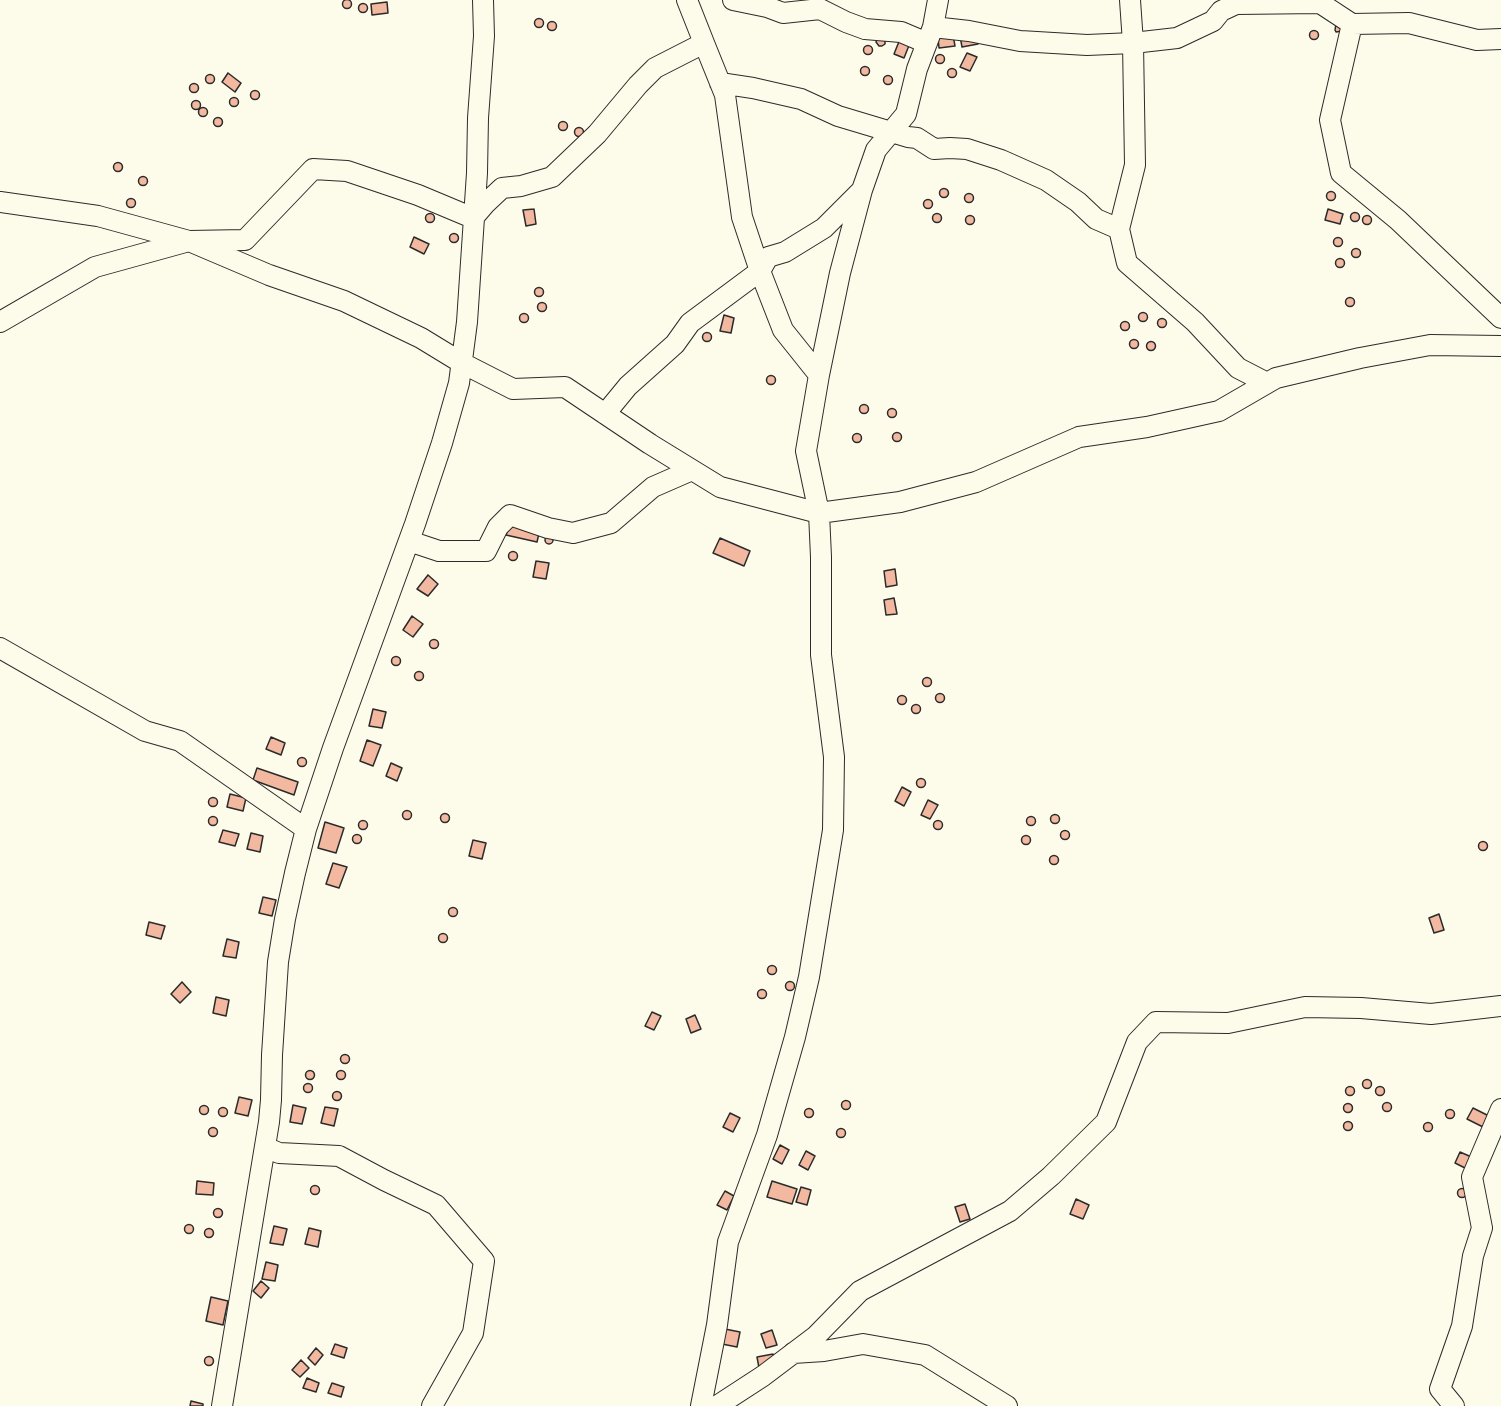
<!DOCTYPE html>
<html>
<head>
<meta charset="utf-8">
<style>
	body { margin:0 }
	canvas { display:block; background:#fdfbea }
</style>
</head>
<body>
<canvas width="1501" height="1406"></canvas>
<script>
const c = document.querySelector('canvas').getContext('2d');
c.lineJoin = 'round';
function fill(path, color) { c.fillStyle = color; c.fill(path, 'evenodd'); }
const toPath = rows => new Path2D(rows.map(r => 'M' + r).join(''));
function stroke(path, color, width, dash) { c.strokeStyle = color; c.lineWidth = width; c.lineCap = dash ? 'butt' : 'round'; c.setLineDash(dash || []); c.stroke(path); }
const building = toPath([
	'342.5 4a4.5 4.5 0 1 1 9 0a4.5 4.5 0 1 1-9 0Z',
	[387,2,388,13,372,15,371,4,387,2],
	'358.5 8a4.5 4.5 0 1 1 9 0a4.5 4.5 0 1 1-9 0Z',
	'534.5 23a4.5 4.5 0 1 1 9 0a4.5 4.5 0 1 1-9 0Z',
	'547.5 26a4.5 4.5 0 1 1 9 0a4.5 4.5 0 1 1-9 0Z',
	[1336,24,1343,28,1342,31,1336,32,1335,30,1336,24],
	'1309.5 35a4.5 4.5 0 1 1 9 0a4.5 4.5 0 1 1-9 0Z',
	[976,34,978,44,962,47,960,36,976,34],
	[953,35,955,46,939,48,938,38,953,35],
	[877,39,885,39,885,44,882,46,879,46,876,42,877,39],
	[900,39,910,43,904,58,894,54,900,39],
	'863.5 50a4.5 4.5 0 1 1 9 0a4.5 4.5 0 1 1-9 0Z',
	[967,53,977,57,970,71,960,67,967,53],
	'935.5 59a4.5 4.5 0 1 1 9 0a4.5 4.5 0 1 1-9 0Z',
	'860.5 71a4.5 4.5 0 1 1 9 0a4.5 4.5 0 1 1-9 0Z',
	'947.5 73a4.5 4.5 0 1 1 9 0a4.5 4.5 0 1 1-9 0Z',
	[228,73,241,83,235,92,222,82,228,73],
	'205.5 79a4.5 4.5 0 1 1 9 0a4.5 4.5 0 1 1-9 0Z',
	'883.5 80a4.5 4.5 0 1 1 9 0a4.5 4.5 0 1 1-9 0Z',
	'189.5 88a4.5 4.5 0 1 1 9 0a4.5 4.5 0 1 1-9 0Z',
	'250.5 95a4.5 4.5 0 1 1 9 0a4.5 4.5 0 1 1-9 0Z',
	'229.5 102a4.5 4.5 0 1 1 9 0a4.5 4.5 0 1 1-9 0Z',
	'191.5 105a4.5 4.5 0 1 1 9 0a4.5 4.5 0 1 1-9 0Z',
	'198.5 112a4.5 4.5 0 1 1 9 0a4.5 4.5 0 1 1-9 0Z',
	'213.5 122a4.5 4.5 0 1 1 9 0a4.5 4.5 0 1 1-9 0Z',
	'558.5 126a4.5 4.5 0 1 1 9 0a4.5 4.5 0 1 1-9 0Z',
	'574.5 132a4.5 4.5 0 1 1 9 0a4.5 4.5 0 1 1-9 0Z',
	'113.5 167a4.5 4.5 0 1 1 9 0a4.5 4.5 0 1 1-9 0Z',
	'138.5 181a4.5 4.5 0 1 1 9 0a4.5 4.5 0 1 1-9 0Z',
	'939.5 193a4.5 4.5 0 1 1 9 0a4.5 4.5 0 1 1-9 0Z',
	'1326.5 196a4.5 4.5 0 1 1 9 0a4.5 4.5 0 1 1-9 0Z',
	'964.5 198a4.5 4.5 0 1 1 9 0a4.5 4.5 0 1 1-9 0Z',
	'126.5 203a4.5 4.5 0 1 1 9 0a4.5 4.5 0 1 1-9 0Z',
	'923.5 204a4.5 4.5 0 1 1 9 0a4.5 4.5 0 1 1-9 0Z',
	[534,209,536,224,526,226,523,210,534,209],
	[1328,209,1343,214,1340,224,1325,220,1328,209],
	'1350.5 217a4.5 4.5 0 1 1 9 0a4.5 4.5 0 1 1-9 0Z',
	'932.5 218a4.5 4.5 0 1 1 9 0a4.5 4.5 0 1 1-9 0Z',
	'425.5 218a4.5 4.5 0 1 1 9 0a4.5 4.5 0 1 1-9 0Z',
	'1362.5 220a4.5 4.5 0 1 1 9 0a4.5 4.5 0 1 1-9 0Z',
	'965.5 220a4.5 4.5 0 1 1 9 0a4.5 4.5 0 1 1-9 0Z',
	'449.5 238a4.5 4.5 0 1 1 9 0a4.5 4.5 0 1 1-9 0Z',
	[414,237,429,244,424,254,410,247,414,237],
	'1333.5 242a4.5 4.5 0 1 1 9 0a4.5 4.5 0 1 1-9 0Z',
	'1351.5 253a4.5 4.5 0 1 1 9 0a4.5 4.5 0 1 1-9 0Z',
	'1335.5 263a4.5 4.5 0 1 1 9 0a4.5 4.5 0 1 1-9 0Z',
	'534.5 292a4.5 4.5 0 1 1 9 0a4.5 4.5 0 1 1-9 0Z',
	'1345.5 302a4.5 4.5 0 1 1 9 0a4.5 4.5 0 1 1-9 0Z',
	'537.5 307a4.5 4.5 0 1 1 9 0a4.5 4.5 0 1 1-9 0Z',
	'1138.5 317a4.5 4.5 0 1 1 9 0a4.5 4.5 0 1 1-9 0Z',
	'519.5 318a4.5 4.5 0 1 1 9 0a4.5 4.5 0 1 1-9 0Z',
	[724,315,734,318,731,333,720,331,724,315],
	'1157.5 323a4.5 4.5 0 1 1 9 0a4.5 4.5 0 1 1-9 0Z',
	'1120.5 326a4.5 4.5 0 1 1 9 0a4.5 4.5 0 1 1-9 0Z',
	'702.5 337a4.5 4.5 0 1 1 9 0a4.5 4.5 0 1 1-9 0Z',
	'1129.5 344a4.5 4.5 0 1 1 9 0a4.5 4.5 0 1 1-9 0Z',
	'1146.5 346a4.5 4.5 0 1 1 9 0a4.5 4.5 0 1 1-9 0Z',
	'766.5 380a4.5 4.5 0 1 1 9 0a4.5 4.5 0 1 1-9 0Z',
	'859.5 409a4.5 4.5 0 1 1 9 0a4.5 4.5 0 1 1-9 0Z',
	'887.5 413a4.5 4.5 0 1 1 9 0a4.5 4.5 0 1 1-9 0Z',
	'892.5 437a4.5 4.5 0 1 1 9 0a4.5 4.5 0 1 1-9 0Z',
	'852.5 438a4.5 4.5 0 1 1 9 0a4.5 4.5 0 1 1-9 0Z',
	[510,522,540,529,537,542,506,535,510,522],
	'545 540a4 4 0 1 1 8 0a4 4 0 1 1-8 0Z',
	[720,538,750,551,744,566,713,553,720,538],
	'508.5 556a4.5 4.5 0 1 1 9 0a4.5 4.5 0 1 1-9 0Z',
	[536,561,549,563,546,579,533,577,536,561],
	[895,569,897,585,886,587,884,571,895,569],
	[428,575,438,584,428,596,417,589,428,575],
	[894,598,897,614,886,615,884,600,894,598],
	[412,616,423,624,413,637,403,630,412,616],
	'429.5 644a4.5 4.5 0 1 1 9 0a4.5 4.5 0 1 1-9 0Z',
	'391.5 661a4.5 4.5 0 1 1 9 0a4.5 4.5 0 1 1-9 0Z',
	'414.5 676a4.5 4.5 0 1 1 9 0a4.5 4.5 0 1 1-9 0Z',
	'922.5 682a4.5 4.5 0 1 1 9 0a4.5 4.5 0 1 1-9 0Z',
	'935.5 698a4.5 4.5 0 1 1 9 0a4.5 4.5 0 1 1-9 0Z',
	'897.5 700a4.5 4.5 0 1 1 9 0a4.5 4.5 0 1 1-9 0Z',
	'911.5 709a4.5 4.5 0 1 1 9 0a4.5 4.5 0 1 1-9 0Z',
	[373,709,386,712,382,728,369,726,373,709],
	[271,737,285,743,281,755,266,749,271,737],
	[367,740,381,745,373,766,360,761,367,740],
	'297.5 762a4.5 4.5 0 1 1 9 0a4.5 4.5 0 1 1-9 0Z',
	[391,763,402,768,397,781,386,776,391,763],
	[257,768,298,782,294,795,253,780,257,768],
	'916.5 783a4.5 4.5 0 1 1 9 0a4.5 4.5 0 1 1-9 0Z',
	[902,787,911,792,904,806,895,801,902,787],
	[230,794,246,798,243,811,227,807,230,794],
	'208.5 802a4.5 4.5 0 1 1 9 0a4.5 4.5 0 1 1-9 0Z',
	[928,800,938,805,930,819,921,815,928,800],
	'402.5 815a4.5 4.5 0 1 1 9 0a4.5 4.5 0 1 1-9 0Z',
	'440.5 818a4.5 4.5 0 1 1 9 0a4.5 4.5 0 1 1-9 0Z',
	'1050.5 819a4.5 4.5 0 1 1 9 0a4.5 4.5 0 1 1-9 0Z',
	'1026.5 821a4.5 4.5 0 1 1 9 0a4.5 4.5 0 1 1-9 0Z',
	'208.5 821a4.5 4.5 0 1 1 9 0a4.5 4.5 0 1 1-9 0Z',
	'933.5 825a4.5 4.5 0 1 1 9 0a4.5 4.5 0 1 1-9 0Z',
	'358.5 825a4.5 4.5 0 1 1 9 0a4.5 4.5 0 1 1-9 0Z',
	[325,822,344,828,336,853,318,848,325,822],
	[223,830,239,834,235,846,219,842,223,830],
	'1060.5 835a4.5 4.5 0 1 1 9 0a4.5 4.5 0 1 1-9 0Z',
	[251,833,263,836,260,852,247,849,251,833],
	'352.5 839a4.5 4.5 0 1 1 9 0a4.5 4.5 0 1 1-9 0Z',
	'1021.5 840a4.5 4.5 0 1 1 9 0a4.5 4.5 0 1 1-9 0Z',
	[473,840,486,843,482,859,469,856,473,840],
	'1478.5 846a4.5 4.5 0 1 1 9 0a4.5 4.5 0 1 1-9 0Z',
	'1049.5 860a4.5 4.5 0 1 1 9 0a4.5 4.5 0 1 1-9 0Z',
	[333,863,347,867,339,888,326,884,333,863],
	[263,897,276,900,272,916,259,913,263,897],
	'448.5 912a4.5 4.5 0 1 1 9 0a4.5 4.5 0 1 1-9 0Z',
	[1439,914,1444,930,1434,933,1429,918,1439,914],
	[149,922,165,926,161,939,146,935,149,922],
	'438.5 938a4.5 4.5 0 1 1 9 0a4.5 4.5 0 1 1-9 0Z',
	[227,939,239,942,236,958,223,956,227,939],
	'767.5 970a4.5 4.5 0 1 1 9 0a4.5 4.5 0 1 1-9 0Z',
	'785.5 986a4.5 4.5 0 1 1 9 0a4.5 4.5 0 1 1-9 0Z',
	[182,982,191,992,180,1003,171,994,182,982],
	'757.5 994a4.5 4.5 0 1 1 9 0a4.5 4.5 0 1 1-9 0Z',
	[216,997,229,1000,226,1016,213,1013,216,997],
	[652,1012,661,1016,654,1030,645,1026,652,1012],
	[695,1015,701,1029,691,1033,686,1019,695,1015],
	'340.5 1059a4.5 4.5 0 1 1 9 0a4.5 4.5 0 1 1-9 0Z',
	'336.5 1075a4.5 4.5 0 1 1 9 0a4.5 4.5 0 1 1-9 0Z',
	'305.5 1075a4.5 4.5 0 1 1 9 0a4.5 4.5 0 1 1-9 0Z',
	'1362.5 1084a4.5 4.5 0 1 1 9 0a4.5 4.5 0 1 1-9 0Z',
	'303.5 1088a4.5 4.5 0 1 1 9 0a4.5 4.5 0 1 1-9 0Z',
	'1375.5 1091a4.5 4.5 0 1 1 9 0a4.5 4.5 0 1 1-9 0Z',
	'1345.5 1091a4.5 4.5 0 1 1 9 0a4.5 4.5 0 1 1-9 0Z',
	'332.5 1096a4.5 4.5 0 1 1 9 0a4.5 4.5 0 1 1-9 0Z',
	[239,1097,252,1100,248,1116,235,1113,239,1097],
	'841.5 1105a4.5 4.5 0 1 1 9 0a4.5 4.5 0 1 1-9 0Z',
	'1382.5 1107a4.5 4.5 0 1 1 9 0a4.5 4.5 0 1 1-9 0Z',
	'1343.5 1108a4.5 4.5 0 1 1 9 0a4.5 4.5 0 1 1-9 0Z',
	[293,1105,306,1108,302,1124,290,1122,293,1105],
	'199.5 1110a4.5 4.5 0 1 1 9 0a4.5 4.5 0 1 1-9 0Z',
	[325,1107,338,1109,334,1126,321,1123,325,1107],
	'218.5 1112a4.5 4.5 0 1 1 9 0a4.5 4.5 0 1 1-9 0Z',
	[1473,1108,1489,1116,1483,1127,1467,1119,1473,1108],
	'804.5 1113a4.5 4.5 0 1 1 9 0a4.5 4.5 0 1 1-9 0Z',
	'1445.5 1114a4.5 4.5 0 1 1 9 0a4.5 4.5 0 1 1-9 0Z',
	[730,1113,740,1118,733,1132,723,1127,730,1113],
	'1343.5 1126a4.5 4.5 0 1 1 9 0a4.5 4.5 0 1 1-9 0Z',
	'1423.5 1127a4.5 4.5 0 1 1 9 0a4.5 4.5 0 1 1-9 0Z',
	'208.5 1132a4.5 4.5 0 1 1 9 0a4.5 4.5 0 1 1-9 0Z',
	'836.5 1133a4.5 4.5 0 1 1 9 0a4.5 4.5 0 1 1-9 0Z',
	[780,1145,789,1150,782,1164,773,1159,780,1145],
	[806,1151,815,1156,808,1170,799,1165,806,1151],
	[1460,1152,1476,1159,1471,1171,1455,1163,1460,1152],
	[197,1181,214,1183,213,1195,196,1194,197,1181],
	[772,1181,797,1189,792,1204,767,1197,772,1181],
	'310.5 1190a4.5 4.5 0 1 1 9 0a4.5 4.5 0 1 1-9 0Z',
	[801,1187,811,1190,807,1205,796,1202,801,1187],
	'1457.5 1193a4.5 4.5 0 1 1 9 0a4.5 4.5 0 1 1-9 0Z',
	[725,1191,734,1196,727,1210,717,1205,725,1191],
	[1076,1199,1089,1205,1083,1219,1070,1214,1076,1199],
	[965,1204,970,1219,960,1222,955,1207,965,1204],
	'213.5 1213a4.5 4.5 0 1 1 9 0a4.5 4.5 0 1 1-9 0Z',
	'184.5 1229a4.5 4.5 0 1 1 9 0a4.5 4.5 0 1 1-9 0Z',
	[274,1226,287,1229,283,1245,270,1243,274,1226],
	[309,1228,321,1231,318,1247,305,1244,309,1228],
	'204.5 1233a4.5 4.5 0 1 1 9 0a4.5 4.5 0 1 1-9 0Z',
	[266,1262,278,1265,275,1281,262,1279,266,1262],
	[261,1281,269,1288,261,1298,253,1291,261,1281],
	[211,1297,228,1301,223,1325,206,1321,211,1297],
	[725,1329,740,1332,737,1347,722,1344,725,1329],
	[772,1330,777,1345,766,1348,761,1334,772,1330],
	[335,1344,347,1348,344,1358,331,1354,335,1344],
	[316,1348,323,1355,315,1365,308,1358,316,1348],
	[773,1354,775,1364,759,1368,757,1357,773,1354],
	'204.5 1361a4.5 4.5 0 1 1 9 0a4.5 4.5 0 1 1-9 0Z',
	[301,1360,309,1368,300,1377,292,1370,301,1360],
	[307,1378,319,1383,316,1392,303,1388,307,1378],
	[332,1383,344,1387,341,1397,328,1393,332,1383],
	[191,1401,203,1404,203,1406,190,1406,191,1401]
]);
fill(building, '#f2b8a0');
stroke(building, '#2b2b2b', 1.5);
const minor = toPath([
	[733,0,767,7,783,13,820,9,846,22,865,29,901,32,927,43],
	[1130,0,1133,43,1177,38,1213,21,1221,11,1236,4,1320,3,1352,24],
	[933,27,938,0],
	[1501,39,1477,40,1409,23,1352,24,1330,120,1341,173,1398,220,1501,318],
	[704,43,725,95,742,217,760,271,783,330,819,375],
	[720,83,753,88,801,99,838,116,908,137,917,138,934,149,950,148,967,149,1001,160,1046,180,1078,202,1096,219,1119,229],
	[0,202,98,216,189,241,269,275,344,301,421,338,462,363,513,389,565,387,650,444,720,487,819,513,900,502,976,482,1079,437,1147,427,1219,411,1276,378,1360,358,1430,345,1501,346],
	[0,322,95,267,189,241,245,240,313,169,347,171,418,195,473,218,485,204,502,188,521,186,552,177,597,134,638,85,655,68,704,43,687,0],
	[605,414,628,386,675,344,690,323,760,271,768,257,785,252,824,228,862,190],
	[409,541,439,551,486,551,498,527,510,515,548,528,573,533,611,523,653,487,692,470],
	[0,648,145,731,180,741,306,829],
	[265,1147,279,1153,339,1156,384,1180,436,1205,484,1261,473,1333,432,1406],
	[793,1353,824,1351,863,1344,925,1355,1007,1406],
	[222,1406,269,1122,271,1100,272,1055,278,962,285,919,295,873,306,829,333,748,415,524,442,443,459,383,467,322,477,173,478,118,484,36,483,0],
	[701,1406,717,1325,728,1242,767,1135,795,1037,809,977,833,830,834,757,821,655,821,557,819,513,806,451,819,375,840,273,862,190,876,150,906,114,917,69,933,27,969,31,1020,41,1087,45,1133,43,1135,165,1119,229,1127,263,1195,322,1238,368,1267,383],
	[717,1406,763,1376,816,1336,860,1291,1010,1211,1051,1176,1106,1122,1137,1042,1156,1022,1228,1023,1305,1007,1361,1008,1431,1014,1501,1006],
	[1454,1406,1440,1389,1462,1326,1473,1256,1482,1228,1472,1177,1501,1109]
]);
stroke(minor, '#2b2b2b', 22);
stroke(minor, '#fdfbea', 20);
</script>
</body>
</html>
